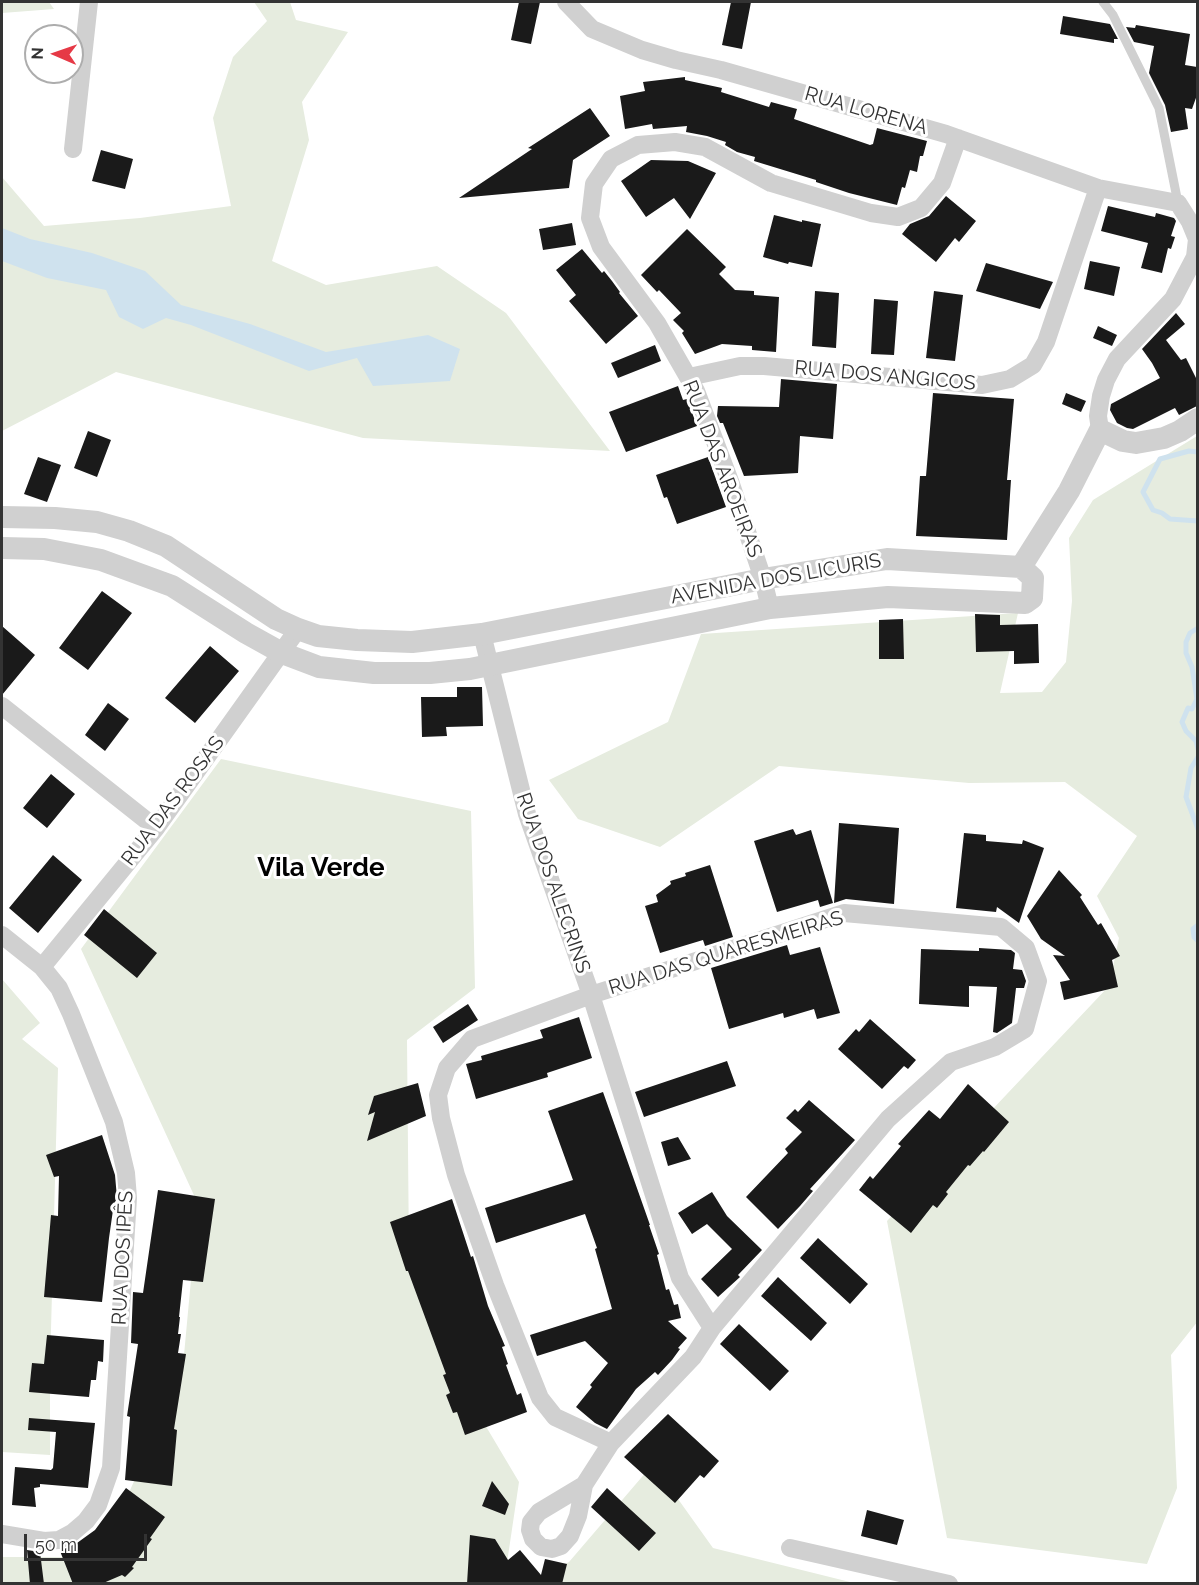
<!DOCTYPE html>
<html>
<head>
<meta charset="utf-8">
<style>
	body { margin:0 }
	#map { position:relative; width:1199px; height:1585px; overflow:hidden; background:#fff; font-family:Raleway,sans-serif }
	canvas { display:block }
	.frame { position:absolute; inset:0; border:3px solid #333; pointer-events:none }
	.north { position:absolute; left:24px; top:24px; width:60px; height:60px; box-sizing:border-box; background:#fff; border:2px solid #adadad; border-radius:50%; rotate:272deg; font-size:16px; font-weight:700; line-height:24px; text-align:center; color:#333 }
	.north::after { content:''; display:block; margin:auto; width:21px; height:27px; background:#e63946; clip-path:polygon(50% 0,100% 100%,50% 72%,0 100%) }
	.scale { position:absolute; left:24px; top:1534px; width:123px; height:27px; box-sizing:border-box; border:3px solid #333; border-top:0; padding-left:8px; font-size:18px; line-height:21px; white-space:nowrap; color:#333; -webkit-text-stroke:4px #fff; paint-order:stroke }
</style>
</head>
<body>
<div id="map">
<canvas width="1199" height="1585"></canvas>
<div class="frame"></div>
<div class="north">N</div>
<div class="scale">50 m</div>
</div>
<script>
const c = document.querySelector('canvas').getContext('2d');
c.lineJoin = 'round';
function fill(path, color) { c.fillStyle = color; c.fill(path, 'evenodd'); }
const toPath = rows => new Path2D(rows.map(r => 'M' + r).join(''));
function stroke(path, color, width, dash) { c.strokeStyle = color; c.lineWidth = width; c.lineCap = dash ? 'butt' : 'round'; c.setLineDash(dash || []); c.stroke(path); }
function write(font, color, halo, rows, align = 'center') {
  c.font = font + ' Raleway,sans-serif'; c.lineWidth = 6; c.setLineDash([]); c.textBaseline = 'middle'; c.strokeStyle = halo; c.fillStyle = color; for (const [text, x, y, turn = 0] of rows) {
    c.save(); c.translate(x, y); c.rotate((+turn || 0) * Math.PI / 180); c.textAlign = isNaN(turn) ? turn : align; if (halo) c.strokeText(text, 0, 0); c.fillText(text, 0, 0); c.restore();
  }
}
fill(toPath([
	[2,2,49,2,54,9,2,13],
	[254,2,290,2,296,20,348,32,302,102,309,140,272,261,326,285,437,266,506,313,610,451,363,438,116,372,2,431,2,177,44,226,140,218,231,206,213,118,233,57,267,21],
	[1197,436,1198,1321,1171,1355,1177,1488,1147,1564,947,1538,887,1221,1109,986,1119,938,1097,896,1137,836,1065,782,969,783,779,766,660,847,578,819,549,780,668,722,701,634,1018,613,1000,693,1042,692,1066,662,1072,601,1069,538,1093,500],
	[221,759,471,811,475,988,407,1040,409,1257,456,1376,519,1482,504,1583,2,1583,2,1557,100,1557,158,1428,184,1355,198,1204,81,949],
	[2,979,40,1023,22,1039,58,1068,50,1367,50,1455,2,1452],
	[653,1464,713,1548,854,1583,526,1584,569,1562]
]), '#e6ecdf');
fill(toPath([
	[2,228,30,239,92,253,145,271,181,305,250,324,326,352,428,335,460,349,450,381,373,386,357,358,309,371,191,325,166,318,143,329,119,317,106,290,47,278,2,261]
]), '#cfe2ee');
stroke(toPath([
	[1198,452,1189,451,1160,459,1143,492,1153,510,1162,513,1170,519,1198,521],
	[1198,628,1190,633,1186,642,1186,653,1192,667,1197,699,1192,709,1188,708,1182,722,1186,731,1196,741,1198,749],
	[1198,757,1191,768,1186,797,1198,829],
	[1198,925,1193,929,1194,937,1198,941]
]), '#cfe2ee', 5);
fill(toPath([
	[519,2,540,2,531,44,511,40],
	[731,2,751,2,742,49,722,45],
	[1063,16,1110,24,1118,39,1114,39,1114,43,1060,34],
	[1136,25,1190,34,1185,65,1197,67,1197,95,1192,109,1185,108,1188,129,1171,132,1165,105,1149,73,1154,46,1134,42,1126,27,1135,28],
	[685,77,685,80,722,88,721,92,769,107,771,102,797,109,794,119,870,145,873,144,877,128,927,141,923,156,920,156,917,172,910,170,905,188,902,187,897,205,849,193,816,182,816,180,754,161,755,157,737,152,725,145,726,142,707,136,686,132,687,126,653,129,652,124,625,129,620,96,645,91,643,82],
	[590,108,610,136,573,160,569,188,459,198,532,149,528,148],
	[101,150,133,159,125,189,92,181],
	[651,160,688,161,716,173,690,219,674,198,646,217,621,181],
	[946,196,976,221,959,242,955,238,936,262,902,234,910,224,929,216],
	[1108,206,1155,217,1156,213,1174,218,1176,221,1171,236,1175,237,1171,249,1168,248,1162,273,1141,268,1148,243,1101,231],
	[774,215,802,222,802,220,821,224,812,267,789,262,788,264,763,257],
	[572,223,576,245,543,250,539,229],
	[687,229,726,267,719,274,735,290,754,291,754,295,779,297,776,352,752,350,752,346,722,344,695,354,682,333,684,331,673,320,681,313,659,290,657,292,641,275],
	[582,249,602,273,604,271,612,281,620,292,619,293,638,316,606,344,569,301,576,295,556,270],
	[1090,261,1120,267,1114,296,1084,289],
	[986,263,1053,282,1040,309,976,291],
	[815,291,839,293,836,348,812,346],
	[934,291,963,295,955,361,926,358],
	[874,299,898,301,894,355,871,354],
	[1176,313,1185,324,1166,340,1181,360,1186,358,1197,380,1197,406,1179,415,1175,408,1133,429,1127,428,1117,423,1110,410,1111,404,1160,378,1152,363,1142,349],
	[1098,326,1117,335,1112,346,1093,338],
	[655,345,661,361,618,378,611,363],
	[781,379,837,384,833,439,800,436,798,473,744,476,723,423,720,423,717,416,718,406,779,407],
	[678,386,683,400,687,399,697,426,626,452,609,412],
	[933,393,1014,399,1007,480,1011,480,1007,540,916,536,920,476,926,476],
	[1066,393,1086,401,1081,412,1062,404],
	[88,431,111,440,97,477,74,468],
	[38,457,61,465,47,502,24,494],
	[708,457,726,507,677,524,667,497,664,498,656,475],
	[102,591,132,613,88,670,59,648],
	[975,614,1000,615,1000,625,1038,624,1039,663,1014,664,1014,651,976,652],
	[903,619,904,659,879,659,879,620],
	[2,626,35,655,2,695],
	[210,646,239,671,195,723,165,698],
	[457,687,482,687,483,726,446,727,447,736,422,737,421,697,457,697],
	[108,703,129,719,105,751,85,735],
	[51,774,75,794,47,828,23,808],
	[839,823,899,828,894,904,846,899,834,903],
	[793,829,796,835,811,830,833,903,820,907,818,900,777,912,754,841],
	[964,833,986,835,986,841,1022,844,1023,840,1044,848,1019,923,997,907,996,912,956,908],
	[53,855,82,880,38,933,9,908],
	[710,865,733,937,705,946,703,940,660,953,645,906,658,902,656,895,671,884,670,881,686,876,685,873],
	[1059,870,1082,895,1080,897,1098,925,1101,923,1120,956,1112,960,1118,987,1064,1000,1060,982,1070,980,1053,955,1065,956,1041,939,1027,916],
	[104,909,157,953,137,978,84,935],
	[787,945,790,955,820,947,840,1013,817,1019,814,1009,784,1018,783,1013,729,1029,711,968],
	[979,948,1011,950,1015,953,1013,969,1022,970,1026,981,1024,988,1016,988,1012,1023,997,1033,993,1032,997,987,969,986,969,1007,919,1004,921,949,979,951],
	[468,1004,478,1020,443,1043,433,1027],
	[579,1017,592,1058,547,1073,548,1077,476,1099,466,1064,482,1060,481,1056,543,1038,540,1030],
	[870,1019,916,1060,908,1069,904,1066,882,1089,838,1049,856,1029,859,1032],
	[727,1061,736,1086,644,1117,635,1092],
	[418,1083,426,1116,367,1141,375,1112,368,1115,374,1096],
	[968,1084,1009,1122,984,1152,983,1151,970,1166,968,1165,946,1192,948,1194,937,1208,933,1205,911,1233,859,1190,870,1176,873,1179,901,1146,898,1144,929,1110,940,1119],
	[603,1092,650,1225,649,1225,659,1254,657,1255,666,1290,669,1289,674,1305,678,1304,681,1318,668,1321,687,1338,678,1348,680,1349,672,1360,658,1375,655,1372,636,1389,607,1429,595,1423,576,1407,592,1387,590,1385,608,1363,585,1341,537,1356,530,1335,612,1309,595,1249,597,1248,585,1214,496,1243,485,1208,573,1180,548,1111],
	[809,1100,855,1140,810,1189,813,1191,800,1206,778,1229,746,1197,788,1153,785,1149,802,1132,786,1118,795,1109,798,1112],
	[102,1135,115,1175,117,1198,116,1211,113,1210,109,1238,102,1302,44,1297,51,1215,58,1216,59,1176,54,1177,46,1155],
	[678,1137,691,1159,668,1166,661,1142],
	[158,1190,215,1199,203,1282,183,1280,179,1317,180,1317,178,1334,181,1334,178,1353,186,1354,174,1429,177,1430,172,1486,125,1480,130,1417,127,1416,138,1344,131,1343,133,1292,143,1293],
	[712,1192,727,1216,762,1250,738,1275,740,1277,718,1297,701,1279,732,1249,707,1224,692,1234,678,1213],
	[452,1199,471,1257,473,1256,488,1306,505,1346,502,1347,508,1364,506,1365,517,1395,521,1393,527,1412,465,1435,457,1412,453,1413,446,1395,450,1393,443,1375,446,1374,408,1271,406,1271,390,1222],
	[818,1238,868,1284,850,1304,800,1258],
	[778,1277,827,1323,811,1341,761,1296],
	[739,1324,789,1371,770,1391,720,1344],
	[47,1335,104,1340,103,1362,98,1361,96,1380,91,1380,89,1397,29,1392,32,1363,44,1364],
	[668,1414,719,1461,704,1478,700,1475,675,1503,624,1457],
	[29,1418,95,1423,88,1488,40,1484,40,1487,34,1488,36,1507,12,1505,15,1467,51,1470,53,1468,56,1432,28,1430],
	[492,1481,509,1504,505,1515,482,1506],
	[126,1488,165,1517,150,1538,152,1539,132,1567,134,1568,125,1577,122,1575,101,1584,73,1584,60,1551,77,1543,95,1530],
	[607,1488,656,1533,639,1551,591,1507],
	[867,1510,904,1520,897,1545,861,1536],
	[470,1535,495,1539,508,1560,520,1550,541,1575,545,1559,567,1564,562,1584,467,1584],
	[27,1550,40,1552,44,1584,30,1584]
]), '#1a1a1a');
stroke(toPath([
	[1103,2,1113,15,1159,108,1178,203]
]), '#d0d0d0', 9);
stroke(toPath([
	[566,2,592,29,642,50,676,60,721,70,946,134,1098,188,1178,203,1190,222,1197,239,1195,257,1173,299,1117,359,1106,380,1101,396,1098,416,1100,430],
	[73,149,89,2],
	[689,377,740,366,764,366,982,385,1010,379,1033,365,1046,342,1098,188],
	[770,608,763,579,731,484,696,391,657,323,601,247,590,218,594,184,611,159,638,145,675,142,705,147,771,183,871,213,898,217,921,208,942,183,958,138],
	[482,634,527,814,591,995,680,1278,712,1328],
	[2,706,156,828],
	[2,935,42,967,59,988,71,1014,114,1122,126,1173,128,1198,111,1468,98,1505,86,1521,72,1533,59,1540,44,1541,2,1534],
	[42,967,156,828,298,629],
	[584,1485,539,1512,531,1522,530,1530,533,1539,541,1547,552,1549,561,1546,570,1536,578,1516,584,1485,611,1443,693,1357,712,1328,888,1119,951,1062,995,1047,1025,1029,1038,981,1026,948,1001,927,844,913,591,995,472,1039,447,1068,438,1095,441,1118,456,1175,495,1285,540,1398,555,1417,611,1443],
	[790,1548,949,1584]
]), '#d0d0d0', 18);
stroke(toPath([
	[2,517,55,518,97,522,129,531,166,546,276,619,298,629,318,636,357,640,412,642,482,634,763,579,887,559,1021,567,1033,578,1032,598,1025,603,888,597,770,608,470,669,430,673,374,673,319,667,282,653,246,633,172,586,101,560,44,549,2,548],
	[1021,567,1069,491,1100,430,1123,441,1136,443,1164,438,1180,431,1198,419]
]), '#d0d0d0', 22);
write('20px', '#333', '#fff', [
	["RUA LORENA",866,111,16],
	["RUA DOS ANGICOS",885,376,5],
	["RUA DAS AROEIRAS",722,469,69],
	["AVENIDA DOS LICURIS",776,579,-10],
	["RUA DAS ROSAS",173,801,-53],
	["RUA DOS ALECRINS",553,883,71],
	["RUA DAS QUARESMEIRAS",726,953,-17],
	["RUA DOS IPÊS",123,1258,-87]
]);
write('bold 26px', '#000', '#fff', [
	["Vila Verde",321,868]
]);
</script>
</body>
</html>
